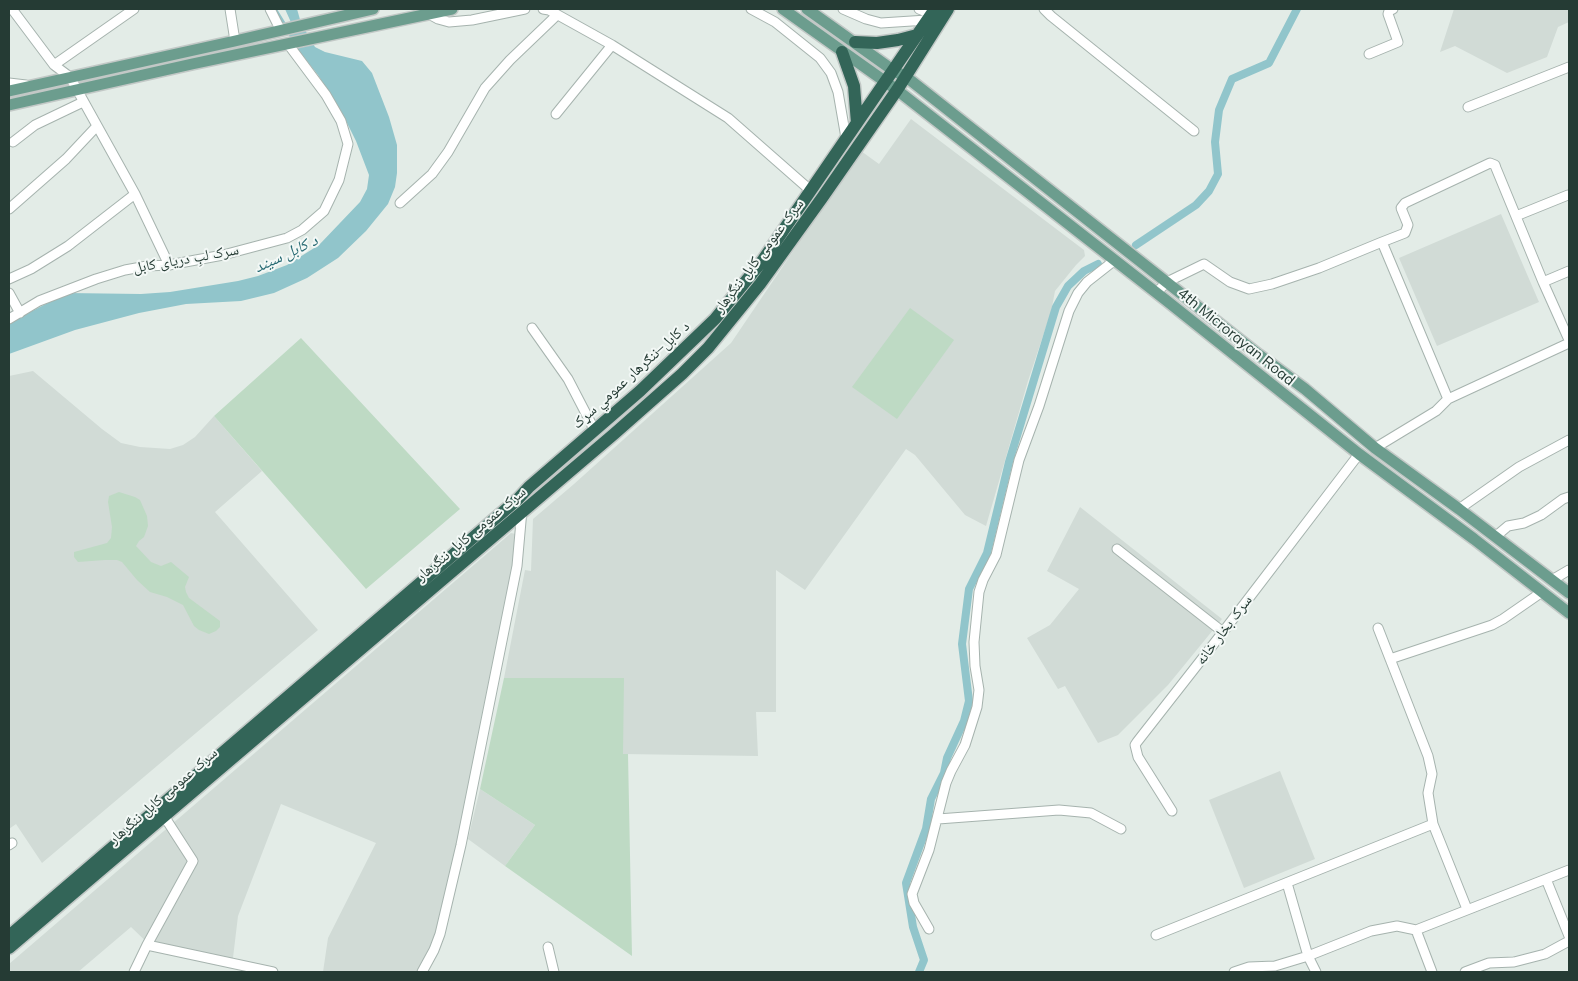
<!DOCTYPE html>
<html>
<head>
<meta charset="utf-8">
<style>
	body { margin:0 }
	#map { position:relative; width:1578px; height:981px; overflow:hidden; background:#e3ece7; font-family:Mulish,sans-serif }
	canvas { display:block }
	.frame { position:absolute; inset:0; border:10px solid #253b34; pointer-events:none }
</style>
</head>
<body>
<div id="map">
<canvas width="1578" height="981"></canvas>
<div class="frame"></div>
</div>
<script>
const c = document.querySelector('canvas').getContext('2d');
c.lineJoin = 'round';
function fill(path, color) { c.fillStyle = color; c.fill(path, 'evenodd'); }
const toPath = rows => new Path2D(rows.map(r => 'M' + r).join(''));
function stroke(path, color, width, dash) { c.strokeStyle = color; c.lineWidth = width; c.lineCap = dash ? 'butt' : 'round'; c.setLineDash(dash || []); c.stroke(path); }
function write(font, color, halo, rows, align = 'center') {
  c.font = font + ' Mulish,"Noto Naskh Arabic",sans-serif'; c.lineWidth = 4; c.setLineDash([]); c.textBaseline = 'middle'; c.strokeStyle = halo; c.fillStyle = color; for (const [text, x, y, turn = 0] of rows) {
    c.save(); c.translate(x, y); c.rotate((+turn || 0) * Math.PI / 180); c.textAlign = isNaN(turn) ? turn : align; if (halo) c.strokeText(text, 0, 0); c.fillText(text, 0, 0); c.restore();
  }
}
fill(toPath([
	[1454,9,1569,9,1569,22,1558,27,1547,57,1507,73,1455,46,1440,52],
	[911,119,1084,250,1085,256,1076,265,1055,291,1051,312,1028,381,986,526,965,515,915,455,906,449,805,590,776,570,776,712,756,712,758,756,623,754,623,678,504,678,525,570,531,571,533,519,574,484,731,343,861,151,879,164],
	[1501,214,1539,302,1437,346,1399,258],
	[33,371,102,429,121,443,140,447,170,449,183,445,195,437,214,416,262,471,215,512,318,630,42,863,16,824,9,829,9,376],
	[1080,507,1222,619,1168,685,1118,735,1098,743,1065,686,1058,689,1027,638,1050,625,1079,589,1047,571],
	[511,533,520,535,444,918,422,972,323,972,328,938,376,843,281,804,238,916,232,966,156,951,131,927,78,972,9,972,9,964],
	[1280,771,1315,859,1244,888,1209,800],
	[480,789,535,825,505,866,468,839]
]), '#d1dbd6');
fill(toPath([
	[910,308,954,340,897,419,852,387],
	[301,338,460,509,366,589,214,416],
	[119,492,135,497,140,500,147,516,148,526,144,537,139,541,136,546,151,562,161,566,171,562,189,577,185,587,186,592,189,598,220,621,220,627,216,631,209,634,199,630,194,626,183,605,167,597,150,592,137,580,122,562,117,560,105,560,78,562,74,557,74,552,107,543,111,538,112,527,108,502,109,496],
	[504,678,624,678,623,754,628,754,632,956,505,866,535,825,480,789]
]), '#bedac4');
fill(toPath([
	[272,9,277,9,290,30,294,29,285,9,297,9,301,23,315,47,325,52,362,61,372,73,389,117,397,145,397,173,395,187,388,204,366,231,338,258,307,278,274,293,241,301,186,304,139,313,75,330,9,354,9,323,67,293,141,294,170,292,238,281,258,276,287,265,319,245,360,202,367,189,369,175,356,141,342,113,318,75,299,51]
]), '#91c5cb');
stroke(toPath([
	[1136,245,1196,205,1209,191,1218,174,1215,142,1219,110,1232,79,1269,63,1297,9],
	[919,972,924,960,913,927,906,883,926,829,931,799,944,773,947,758,964,721,969,701,962,644,969,589,987,553,1009,462,1056,307,1068,286,1084,271,1098,264]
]), '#91c5cb', 8);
const minor = toPath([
	[12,9,54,65,70,77,135,194,169,265],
	[230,9,235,41],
	[270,9,280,29],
	[543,9,549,10,612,45,728,118,810,190],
	[751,9,775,22,820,58,831,73,838,92,846,138],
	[843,9,866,19,881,23,927,20],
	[919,9,931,14],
	[1044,9,1051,16,1194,131],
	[428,11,429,14,438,19,449,22,472,20,525,9],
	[1369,54,1398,42,1388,14,1389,11,1393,9],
	[54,65,134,9],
	[9,83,26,85],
	[1468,107,1569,67],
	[556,114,612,45],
	[13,142,35,125,83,102],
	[400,203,432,174,448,152,485,88,510,60,557,15],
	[9,209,66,159,97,126],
	[1516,216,1568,195],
	[1382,242,1405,233,1408,225,1401,208,1405,203,1490,163,1495,165,1496,168,1543,282],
	[1569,271,1543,282,1569,340],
	[9,279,31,269,68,246,135,194],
	[1157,292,1167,282,1204,264,1230,282,1249,289,1272,284,1319,268,1382,242,1448,399],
	[9,293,20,313],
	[9,319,39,301,96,279,125,270,147,266,169,265,223,255,287,238,302,230,324,211,339,180,348,144,341,121,326,95,288,44],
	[532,328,568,379,595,431],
	[1375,448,1436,411,1448,399,1569,343],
	[1459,509,1519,467,1569,440],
	[1495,537,1508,526,1524,523,1541,515,1563,499,1569,497],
	[1117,549,1223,632],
	[1552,580,1569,570],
	[1378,628,1428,756,1432,774,1428,793,1433,824,1467,909],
	[1390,659,1492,625,1503,619,1542,592],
	[1172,811,1138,757,1135,745,1137,742,1223,632,1359,454],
	[938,819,1059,810,1091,813,1121,829],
	[9,845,12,843],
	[1546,879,1569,936],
	[1287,883,1308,956,1316,972],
	[929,929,914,903,912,894,929,850,946,783,951,771,965,745,977,707,979,690,975,666,974,642,979,592,983,580,996,555,1019,460,1039,406,1069,311,1078,293,1087,282,1115,260],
	[1416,930,1432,972],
	[1156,935,1433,824],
	[147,945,273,972],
	[548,947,554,972],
	[134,972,147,945,193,861,164,816],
	[422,972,434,950,440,934,461,845,517,566,522,510],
	[1234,972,1249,967,1275,966,1308,956,1371,931,1397,926,1416,930,1569,870],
	[1465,972,1489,963,1514,962,1545,954,1569,941]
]);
const major = toPath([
	[783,9,897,90,1167,301,1359,454,1474,539,1569,613],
	[807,9,894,71,905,76,1259,355,1305,389,1375,448,1459,509,1569,593],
	[9,91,235,41,373,9],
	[9,105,192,64,452,9]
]);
const highway = toPath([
	[855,42,877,43,898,40,917,35],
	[842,52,854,86,857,123],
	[9,936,518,499,529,487,640,391,715,319,763,260,935,9],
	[9,948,614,434,682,374,708,348,760,284,822,198,897,90,948,9]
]);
stroke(minor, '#a6b3ae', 11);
stroke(major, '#c2c8c6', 14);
stroke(highway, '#c2c8c6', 15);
stroke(minor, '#fff', 9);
stroke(major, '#6c9d8e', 11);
stroke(highway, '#336558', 12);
write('15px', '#253b34', '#f3f8f6', [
	["سرک عمومی کابل ننگرهار",759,256,-53],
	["سرک لبِ دریای کابل",186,259,-10],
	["4th Microrayan Road",1236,337,39],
	["د کابل–ننګرهار عمومي سړک",631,375,-42],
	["سرک عمومی کابل ننگرهار",471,534,-40],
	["سرک بخار خانه",1224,630,-53],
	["سرک عمومی کابل ننگرهار",163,796,-41]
]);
write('italic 16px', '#246871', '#f3f8f6', [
	["د کابل سيند",286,254,-25]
]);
</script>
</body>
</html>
